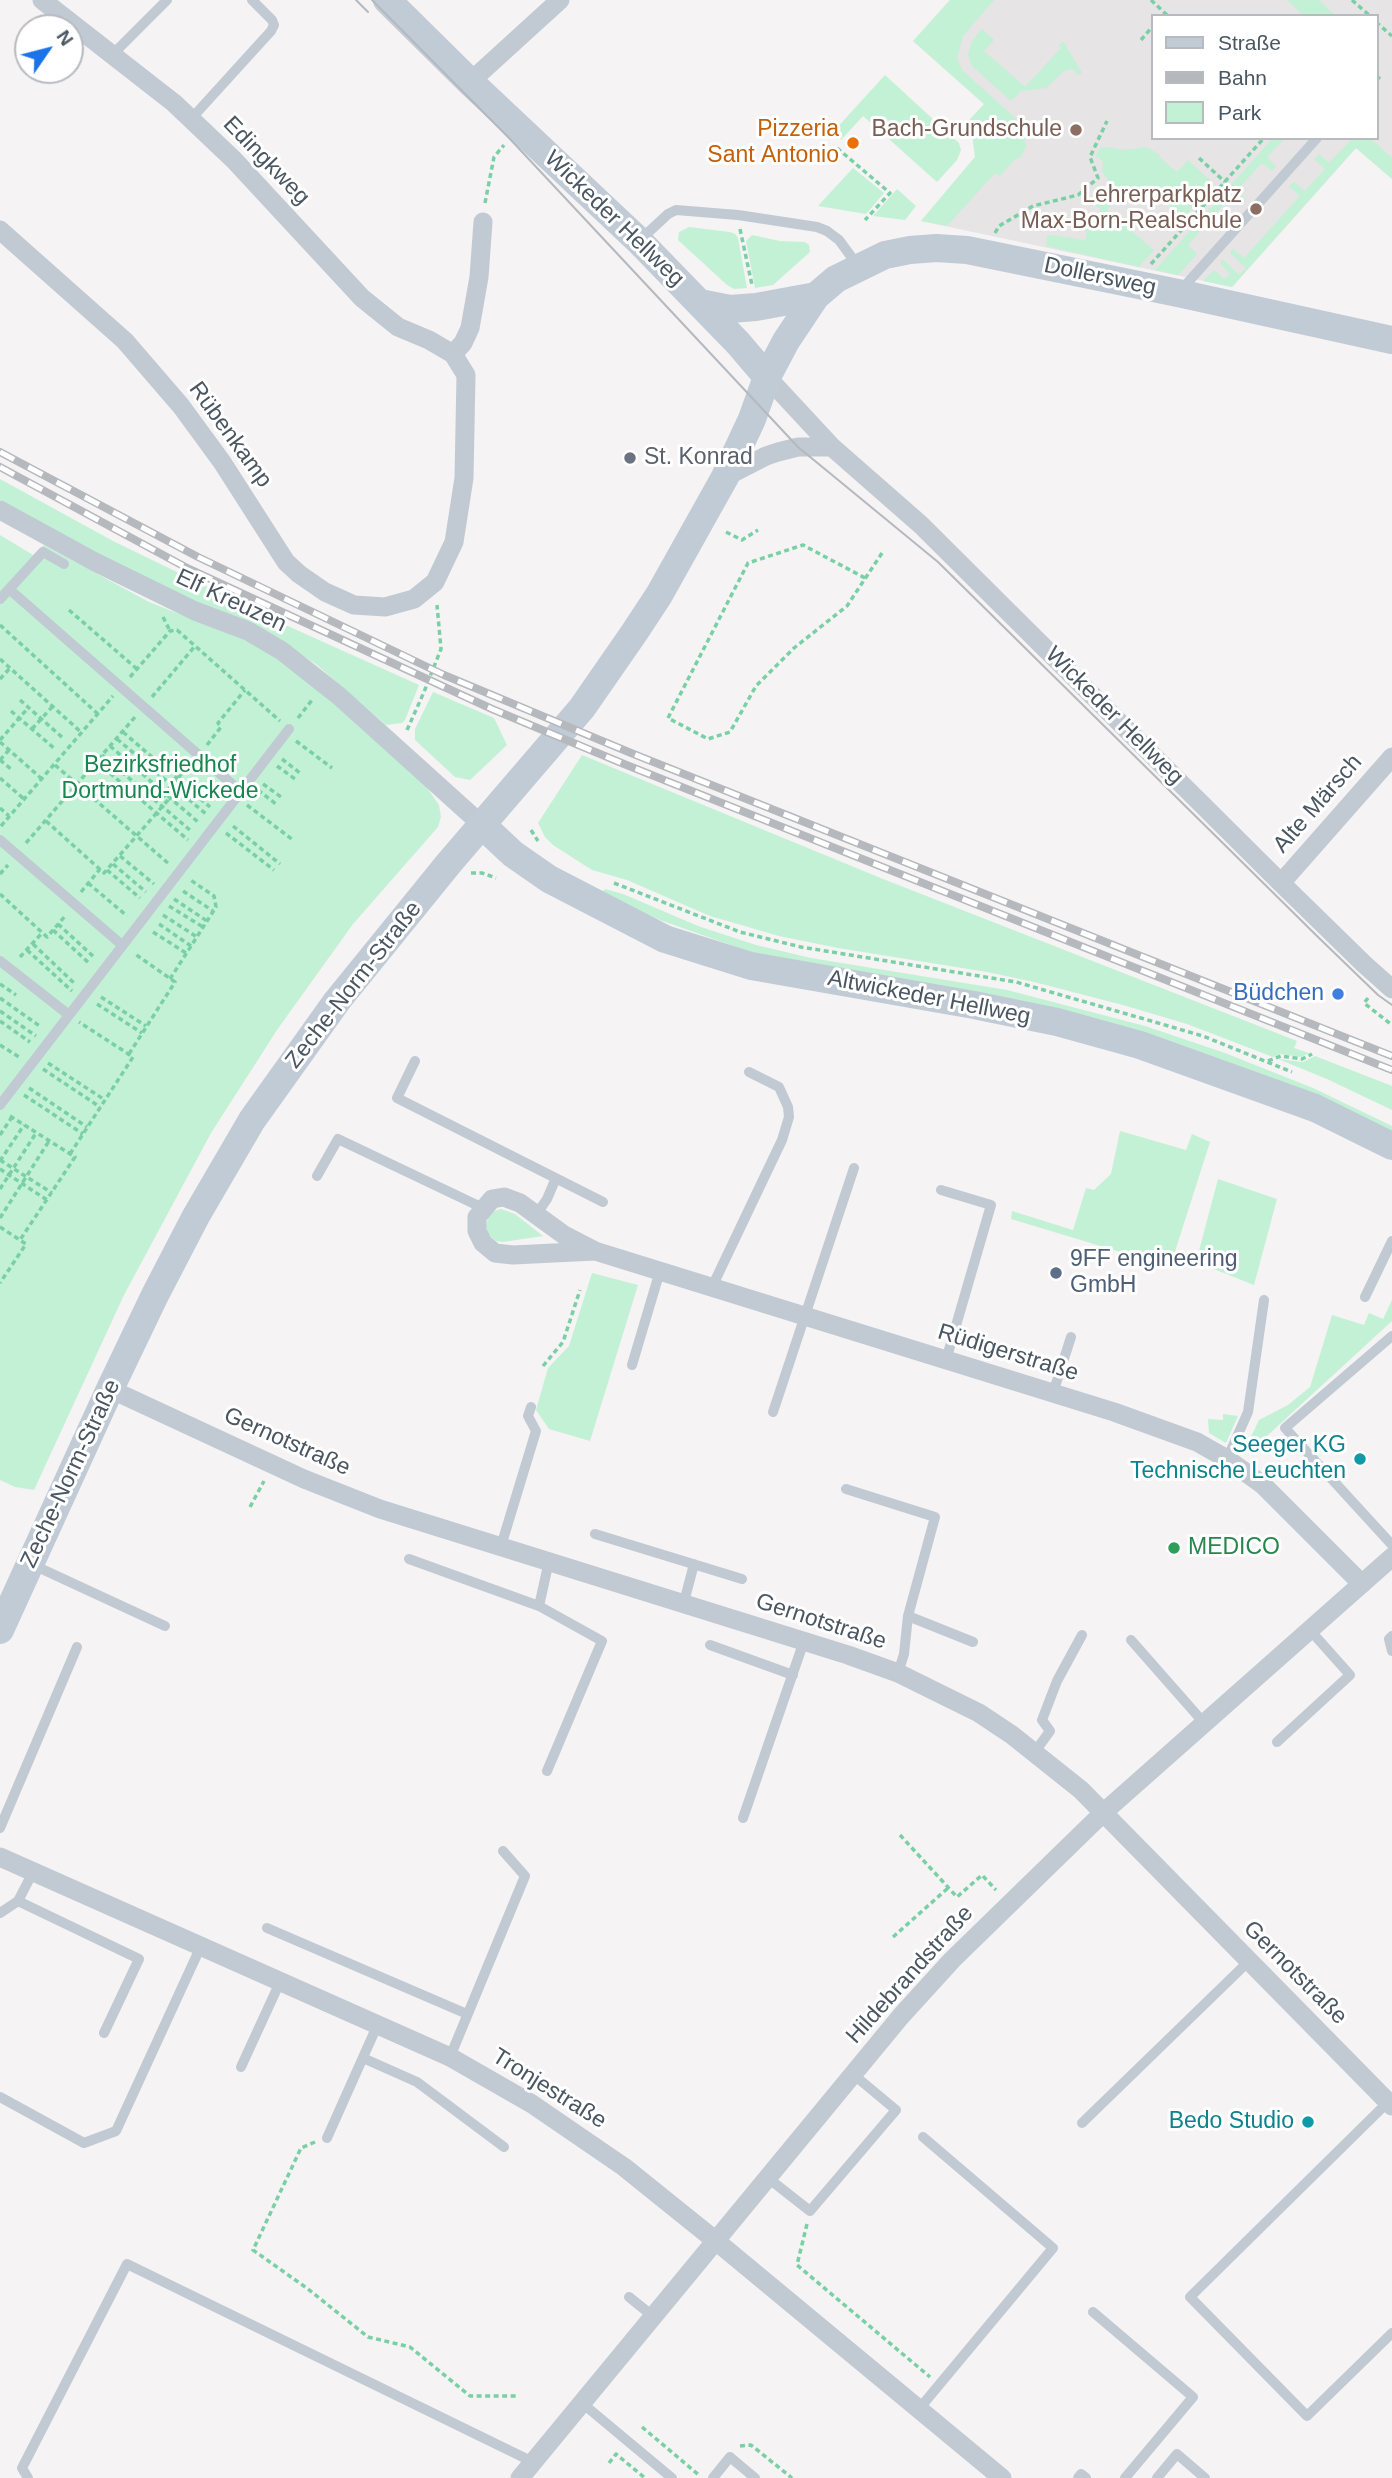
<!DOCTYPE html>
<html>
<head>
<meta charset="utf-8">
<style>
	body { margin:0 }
	#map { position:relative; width:1392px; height:2478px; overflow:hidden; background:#f5f3f3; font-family:Helvetica,sans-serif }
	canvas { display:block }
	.legend { position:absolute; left:1151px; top:14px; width:228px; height:126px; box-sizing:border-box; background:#fff; border:2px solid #b7bbc0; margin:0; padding:9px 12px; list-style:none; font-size:21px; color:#4a5661 }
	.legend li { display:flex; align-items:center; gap:14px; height:35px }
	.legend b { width:35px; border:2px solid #b7bbc0 }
	.north { position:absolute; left:14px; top:14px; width:70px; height:70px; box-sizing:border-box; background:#fff; border:2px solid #b7bbc0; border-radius:50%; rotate:55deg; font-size:19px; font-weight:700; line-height:28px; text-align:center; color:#4a5661 }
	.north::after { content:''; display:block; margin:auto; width:24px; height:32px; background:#1a73e8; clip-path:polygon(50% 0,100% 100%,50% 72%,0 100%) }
</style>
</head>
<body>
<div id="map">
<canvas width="1392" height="2478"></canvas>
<ul class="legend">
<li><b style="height:9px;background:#c1cbd6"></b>Straße</li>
<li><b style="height:9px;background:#b5b8bd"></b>Bahn</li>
<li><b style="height:19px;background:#c3f1d5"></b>Park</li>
</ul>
<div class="north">N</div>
</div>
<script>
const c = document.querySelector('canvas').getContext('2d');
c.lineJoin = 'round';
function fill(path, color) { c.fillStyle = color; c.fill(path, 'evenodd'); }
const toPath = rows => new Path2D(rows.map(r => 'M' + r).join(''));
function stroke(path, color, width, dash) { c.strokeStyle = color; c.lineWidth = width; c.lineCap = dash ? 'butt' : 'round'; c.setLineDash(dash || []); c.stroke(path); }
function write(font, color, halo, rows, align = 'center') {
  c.font = font + ' Helvetica,sans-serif'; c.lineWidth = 6; c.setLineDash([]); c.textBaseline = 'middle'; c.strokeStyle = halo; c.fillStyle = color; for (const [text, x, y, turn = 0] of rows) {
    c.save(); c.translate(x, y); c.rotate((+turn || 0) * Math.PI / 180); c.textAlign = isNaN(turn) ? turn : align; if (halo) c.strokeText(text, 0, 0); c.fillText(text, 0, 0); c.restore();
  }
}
fill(toPath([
	[950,0,1392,0,1392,179,1356,148,1232,287,921,221,975,157,984,104,913,41],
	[1152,16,1376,16,1376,138,1152,138]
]), '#e6e4e5');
fill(toPath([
	[950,0,994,0,963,36,957,58,962,70,1032,133,1024,141,1027,145,1020,158,1014,160,1000,176,995,173,947,226,921,221,975,157,970,119,984,104,913,41],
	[1287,0,1319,0,1336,16,1304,16],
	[982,29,994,40,984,51,1025,87,1061,48,1059,45,1063,41,1082,73,1079,75,1072,69,1064,71,1046,88,1021,91,1011,101,972,66,968,55,972,41],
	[885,75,959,143,961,150,957,160,937,182,863,116,841,140,834,131],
	[1273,138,1285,138,1267,157,1276,166,1272,171,1262,163,1237,190,1246,199,1242,203,1232,195,1188,245,1197,254,1178,275,1155,270],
	[1347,138,1370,138,1392,158,1392,179,1356,148,1232,287,1203,281,1214,270,1224,279,1230,274,1220,263,1223,259,1239,275,1246,268,1230,253,1233,249,1244,258,1300,196,1289,186,1294,182,1305,191,1325,169,1314,159,1319,154,1329,163,1350,141],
	[1108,147,1125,150,1146,147,1160,155,1159,157,1177,172,1188,160,1214,184,1183,218,1154,192,1141,206,1134,202,1125,188,1107,210,1154,250,1139,267,1046,246,1047,236,1052,235,1085,240,1087,232,1077,229,1081,211,1098,215,1101,209,1094,204,1097,192,1114,192,1117,187,1109,182,1102,170,1103,161,1096,156,1100,148],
	[853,168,884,193,866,214,818,206],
	[897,189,916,206,905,220,873,216],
	[689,227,730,232,735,234,738,238,747,288,734,289,727,285,678,240,679,232],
	[752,235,780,241,805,242,809,245,810,252,773,285,755,288,746,241],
	[0,479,113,541,290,627,419,685,405,720,402,723,386,725,317,665,278,639,160,588,0,500],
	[0,535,33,555,44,545,149,602,261,646,323,694,421,779,439,805,441,817,438,827,353,924,277,1030,211,1133,124,1295,34,1490,15,1487,0,1480],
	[433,692,494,718,507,745,470,780,455,777,415,740,415,729],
	[582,755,883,879,1297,1041,1294,1048,1309,1053,1301,1057,1280,1054,1273,1057,1187,1024,1123,1005,1034,982,987,972,838,948,779,936,710,916,627,880,592,870,553,845,545,837,538,823],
	[605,889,623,894,698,926,756,945,811,958,1007,990,1145,1026,1225,1053,1313,1088,1392,1126,1392,1134,1310,1096,753,953,660,920,601,893],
	[1315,1056,1392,1086,1392,1110,1327,1079,1278,1059,1303,1062],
	[1120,1131,1186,1150,1192,1134,1210,1142,1170,1267,1011,1219,1012,1211,1073,1230,1086,1188,1094,1190,1111,1174],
	[1218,1179,1277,1199,1254,1285,1196,1262],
	[501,1209,515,1214,543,1236,503,1242,496,1241,488,1234,486,1226,488,1218,494,1211],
	[592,1273,638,1285,590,1441,549,1429,536,1410,548,1368,569,1346],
	[1392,1300,1392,1321,1256,1446,1248,1443,1259,1420,1288,1405,1310,1387,1332,1315,1364,1325,1369,1313,1383,1319],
	[1223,1414,1238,1416,1226,1443,1209,1433,1208,1419,1223,1420]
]), '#c3f1d5');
stroke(toPath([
	[1151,0,1168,16],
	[1352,0,1370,16],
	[1376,22,1392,36],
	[1141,40,1152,27],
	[1376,75,1379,78,1376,82],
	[837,148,890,193,865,220],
	[1199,158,1225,182],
	[485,203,494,157,504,145],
	[740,229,752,285],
	[995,233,999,226,1033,206,1078,195,1098,178,1090,157,1107,121],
	[1151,264,1264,138],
	[726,532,742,540,758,530],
	[865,578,803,545,748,563,668,718,708,739,730,732,756,686,794,648,847,606,882,553],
	[69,610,137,669],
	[163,617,170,631],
	[0,625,98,714],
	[0,659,82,733],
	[130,677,170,631,177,630,280,721],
	[0,679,10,668],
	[152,697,195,646],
	[20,700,63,738],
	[11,711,55,749],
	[298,718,312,700],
	[32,729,52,707],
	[407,730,424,692,441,649,437,605],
	[123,732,210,807],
	[117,739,206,814],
	[0,740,29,707],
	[296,741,332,768],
	[0,742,42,779],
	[207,745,221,727,218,723,245,690],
	[110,746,198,822],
	[102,755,191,831],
	[282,759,300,773],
	[0,760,11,769],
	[0,760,9,750],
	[97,762,188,840],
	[55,765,169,864],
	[277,766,295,779],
	[0,778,24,799],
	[263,784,281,797],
	[258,790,276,804],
	[247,805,293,840],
	[0,808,9,816],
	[46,821,104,873,168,800,164,794,190,764],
	[1,826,113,696],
	[233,826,280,864],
	[531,830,538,841],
	[226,833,274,870],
	[26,843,135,717],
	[120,856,154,884],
	[113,864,146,892],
	[107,870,140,898],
	[471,873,482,873,496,878],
	[0,874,8,865],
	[88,883,127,916],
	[614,883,740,932,801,947,1016,982,1203,1036,1292,1072],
	[183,891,213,911],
	[81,892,100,869],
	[0,894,47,937,66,915],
	[174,899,207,921],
	[169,906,203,927],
	[163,915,197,937],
	[58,924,95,958],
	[159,924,191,946],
	[53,930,90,964],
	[153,932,186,953],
	[33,944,74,983],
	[27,950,72,991],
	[20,957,42,933],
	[170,979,216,907,214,896,189,879],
	[0,984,16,995],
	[101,997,146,1026],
	[0,998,41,1027],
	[1368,998,1364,1003,1392,1025],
	[97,1004,142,1033],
	[0,1011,36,1036],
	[0,1021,30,1042],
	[0,1045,19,1057],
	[129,1054,175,982,135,954],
	[1268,1061,1281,1056,1302,1059,1312,1054],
	[48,1063,105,1100],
	[43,1069,100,1107],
	[29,1088,87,1127],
	[24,1095,83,1134],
	[10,1116,75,1157,20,1240],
	[0,1135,12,1117],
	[70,1154,133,1057,79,1022],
	[0,1160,52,1193],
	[0,1161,24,1125],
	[0,1169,47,1200],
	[0,1189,36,1133],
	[0,1218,49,1141],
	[0,1227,26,1244,0,1283],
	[543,1366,563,1342,580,1290],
	[250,1507,264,1481],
	[900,1835,957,1897,982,1875,996,1890],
	[893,1937,948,1888],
	[315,2142,301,2148,253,2250,308,2289,368,2337,410,2347,470,2396,516,2396],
	[807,2224,797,2265,930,2377],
	[642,2427,700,2476],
	[740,2446,751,2445,792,2478],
	[609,2463,616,2454,645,2478]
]), '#7ad0a6', 3.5, [5, 3.5]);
stroke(toPath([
	[112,55,167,0],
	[191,119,271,31,274,25,272,20,252,0],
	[640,240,668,214,676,210,738,215,817,227,827,231,839,240,858,266],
	[1181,290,1317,138],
	[9,589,241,792],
	[0,599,43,552,64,564],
	[0,840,122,945],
	[0,961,69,1015],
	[415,1061,397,1098,603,1202],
	[0,1105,289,729],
	[317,1176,338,1139,483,1208],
	[941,1190,991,1205,946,1360],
	[536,1215,547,1199,556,1178],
	[712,1287,782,1140,789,1117,788,1107,779,1087,749,1072],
	[1365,1297,1392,1241],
	[1392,1336,1285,1428,1392,1545],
	[632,1365,660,1271],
	[1053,1393,1071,1337],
	[773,1412,854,1168],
	[1227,1459,1248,1412,1264,1300],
	[846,1489,935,1517,908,1616,904,1654,898,1673],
	[595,1534,742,1579],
	[501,1546,536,1431,528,1416,531,1407],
	[409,1559,539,1606,549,1561],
	[31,1564,165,1626],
	[684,1602,694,1564],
	[539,1606,602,1641,547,1771],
	[908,1616,973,1642],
	[1392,1636,1389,1639,1392,1651],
	[1131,1640,1204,1723],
	[710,1645,793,1675],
	[1277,1742,1350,1675,1309,1629],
	[1034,1753,1050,1731,1042,1720,1057,1681,1082,1635],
	[743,1818,804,1641],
	[0,1828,77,1647],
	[18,1901,139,1959,104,2033],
	[0,1913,18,1901,33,1872],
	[267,1928,467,2014],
	[450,2057,525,1876,503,1851],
	[363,2058,417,2082,504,2147],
	[241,2067,280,1982],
	[0,2097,84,2143,116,2131,201,1946],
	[1388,2102,1190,2297,1307,2416,1392,2333],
	[1082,2123,1249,1961],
	[327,2138,377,2026],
	[768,2178,810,2211,896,2110,854,2075],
	[629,2297,654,2317],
	[1093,2312,1193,2397,1125,2478],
	[582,2403,672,2478],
	[919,2409,1053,2248,923,2137],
	[28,2478,22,2468,127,2264,533,2462],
	[713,2478,730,2457,755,2478],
	[1078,2478,1081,2474,1086,2478],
	[1157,2478,1177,2454,1205,2478]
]), '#c1cad2', 10);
stroke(toPath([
	[42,0,174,103,234,160,362,298,398,327,429,340,453,354],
	[470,82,560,0],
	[0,230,125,341,181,406,222,462,286,562,299,574,325,592,354,605,385,607,414,599,435,582,454,542,464,478,466,375,453,354,463,343,470,328,479,277,483,222],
	[767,377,832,447,921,525,1281,883,1364,964,1392,989],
	[725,477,766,456,778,452,798,447,832,447],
	[0,510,95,562,195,611,248,631,282,651,339,696,482,825],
	[1281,883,1392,757],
	[595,1251,513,1255,495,1253,483,1243,477,1231,477,1217,492,1199,504,1197,520,1203,564,1235,595,1251,1114,1412,1197,1442,1227,1459,1263,1485,1362,1584],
	[110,1389,304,1479,380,1509,848,1655,898,1673,979,1713,1012,1735,1081,1790,1392,2106],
	[0,1857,450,2057,532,2104,624,2167,716,2241,1002,2478],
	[520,2478,901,2016,952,1960,1104,1812,1392,1557]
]), '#c1cad2', 19);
stroke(toPath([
	[387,0,470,82,639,241,738,343,767,377],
	[700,303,730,309,756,307,816,296],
	[482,825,513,854,549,879,665,939,751,966,974,1005,1057,1022,1140,1045,1315,1108,1392,1146],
	[0,1630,110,1389,155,1295,196,1216,252,1120,337,1001,449,863,582,708,634,633,659,595,725,477,752,419,767,377,786,341,816,296,836,279,885,255,910,250,936,248,967,250,1178,293,1392,340]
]), '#c1cbd6', 28);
stroke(toPath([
	[356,0,368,12],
	[372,0,510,139,798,447,938,562,1319,938,1378,995,1392,1005]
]), '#b5b8bd', 2);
const rail = toPath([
	[0,452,198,557,444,675,631,753,1392,1056],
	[0,467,189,569,492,709,624,764,1392,1070]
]);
stroke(rail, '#b5b8bd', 8);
stroke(rail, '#fff', 5, [16]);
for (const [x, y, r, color] of [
	[1076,130,7,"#8d6e63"],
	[853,143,7,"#e8710a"],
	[1256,209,7,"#8d6e63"],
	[630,458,7,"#6b7280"],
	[1338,994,7,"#3f7fe0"],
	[1056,1273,7,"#5c6f8a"],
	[1360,1459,7,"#0f9aa8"],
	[1174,1548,7,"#2e9e5b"],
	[1308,2122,7,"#0f9aa8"]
]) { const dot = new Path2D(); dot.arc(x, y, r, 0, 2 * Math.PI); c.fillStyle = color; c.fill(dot); stroke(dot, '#fff', 2.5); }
write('23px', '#c56008', '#fff', [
	["Pizzeria",839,130],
	["Sant Antonio",839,156]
], 'right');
write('23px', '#785e54', '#fff', [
	["Bach-Grundschule",1062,130],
	["Lehrerparkplatz",1242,196],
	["Max-Born-Realschule",1242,222]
], 'right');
write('23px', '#4a5661', '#fff', [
	["Edingkweg",266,161,46],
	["Wickeder Hellweg",614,219,44],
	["Dollersweg",1100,277,12],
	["Rübenkamp",230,435,54],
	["Elf Kreuzen",231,601,25],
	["Wickeder Hellweg",1114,716,45],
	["Alte Märsch",1318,804,-49],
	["Zeche-Norm-Straße",354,985,-52],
	["Altwickeder Hellweg",929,998,11],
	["Rüdigerstraße",1008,1353,17],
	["Gernotstraße",287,1442,24],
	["Zeche-Norm-Straße",71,1474,-65],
	["Gernotstraße",821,1622,18],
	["Gernotstraße",1295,1973,45],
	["Hildebrandstraße",910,1975,-48],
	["Tronjestraße",549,2089,32]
]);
write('23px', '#5b616d', '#fff', [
	["St. Konrad",644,458]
], 'left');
write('23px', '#17864f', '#fff', [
	["Bezirksfriedhof",160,766],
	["Dortmund-Wickede",160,792]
]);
write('23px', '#366cbe', '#fff', [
	["Büdchen",1324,994]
], 'right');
write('23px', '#4e5e75', '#fff', [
	["9FF engineering",1070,1260],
	["GmbH",1070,1286]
], 'left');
write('23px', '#0d838f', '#fff', [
	["Seeger KG",1346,1446],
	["Technische Leuchten",1346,1472],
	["Bedo Studio",1294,2122]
], 'right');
write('23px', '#27864d', '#fff', [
	["MEDICO",1188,1548]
], 'left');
</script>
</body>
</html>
